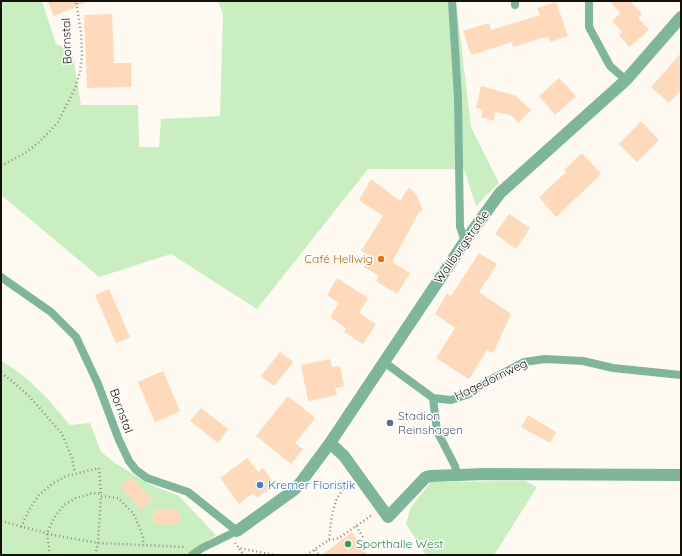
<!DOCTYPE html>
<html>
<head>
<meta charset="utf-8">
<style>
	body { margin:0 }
	#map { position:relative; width:682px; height:556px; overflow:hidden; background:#fffaf1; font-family:Quicksand,sans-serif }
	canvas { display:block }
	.frame { position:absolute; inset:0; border:2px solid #151109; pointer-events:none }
</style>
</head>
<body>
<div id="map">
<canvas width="682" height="556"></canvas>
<div class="frame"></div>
</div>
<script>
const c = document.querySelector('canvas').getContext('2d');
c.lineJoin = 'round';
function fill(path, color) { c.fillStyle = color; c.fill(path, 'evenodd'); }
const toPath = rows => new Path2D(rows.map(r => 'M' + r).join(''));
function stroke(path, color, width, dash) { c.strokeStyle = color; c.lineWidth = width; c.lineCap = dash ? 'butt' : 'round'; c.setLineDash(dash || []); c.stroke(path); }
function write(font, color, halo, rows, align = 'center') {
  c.font = font + ' Quicksand,sans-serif'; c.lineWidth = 3; c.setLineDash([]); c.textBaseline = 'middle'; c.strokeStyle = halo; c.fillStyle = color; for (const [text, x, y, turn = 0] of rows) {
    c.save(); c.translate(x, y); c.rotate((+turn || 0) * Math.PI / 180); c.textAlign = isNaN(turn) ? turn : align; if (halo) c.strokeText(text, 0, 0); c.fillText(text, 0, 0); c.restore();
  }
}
fill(toPath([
	[1,1,42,1,56,44,72,51,81,105,138,105,139,147,159,147,161,119,220,116,223,14,218,1,456,1,471,127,499,183,476,206,464,169,368,169,257,309,171,254,99,277,1,195],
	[1,361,10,366,26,378,48,399,70,425,90,423,101,452,118,465,149,484,179,496,216,535,186,555,1,555],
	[525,481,537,487,494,555,426,555,406,524,411,507,431,482]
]), '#c9efc0');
fill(toPath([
	[47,1,89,1,54,16],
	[610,1,630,1,642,14,638,18,649,30,629,47,619,35,622,32,612,21,620,13],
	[556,2,568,36,550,42,548,36,513,47,512,42,471,55,463,31,489,23,491,30,540,15,537,8],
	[112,14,114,63,131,63,131,87,87,88,84,15],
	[681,53,681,90,669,103,651,87],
	[559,78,576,96,555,115,539,96],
	[481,86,516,96,531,110,518,123,511,115,495,112,494,121,481,117,483,109,476,108],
	[641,121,659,140,637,162,619,144],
	[582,153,601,174,556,217,539,197,566,172,564,170],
	[371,179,400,201,409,187,416,194,423,210,419,212,392,262,410,273,397,294,376,281,379,276,364,267,370,256,361,251,383,216,359,200],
	[509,214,530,228,516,249,495,234],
	[479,253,497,264,479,292,511,314,493,353,487,350,469,379,436,358,455,328,435,314,447,293,451,296],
	[337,278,368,298,359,313,376,324,363,344,344,332,346,328,330,317,339,303,327,295],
	[109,289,130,337,116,343,95,295],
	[280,352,293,362,274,386,261,376],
	[330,359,332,367,340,366,344,386,335,388,337,395,308,401,301,365],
	[163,371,180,411,155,422,138,382],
	[288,396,315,418,295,443,303,449,291,464,256,436],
	[201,408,228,429,218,443,190,421],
	[528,415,556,432,550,443,521,427],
	[247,458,258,472,263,468,275,485,257,498,253,493,239,504,220,478],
	[131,477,153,500,141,510,120,487],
	[154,509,179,510,179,524,157,525,153,522],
	[352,532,368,555,322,555]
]), '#fedabb');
stroke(toPath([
	[1,166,25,153,38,143,50,131,58,122,76,86,80,72,82,55,81,32,76,1],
	[1,373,12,381,29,396,62,434,72,458,75,473],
	[1,521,53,535,98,543,186,547],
	[356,526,363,537,361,545],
	[21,527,29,510,39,495,52,484,66,476,99,468,101,496,118,498,133,513,140,528,143,537,143,545],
	[329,540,339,538,372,515],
	[235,543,239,548,275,555],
	[239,549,244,555],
	[315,550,319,555],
	[50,555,47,533,54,518,64,505,76,498,93,493,101,494],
	[95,555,98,543,101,496],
	[306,555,329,540,332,514,337,498,348,482]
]), '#8f8a82', 2.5, [1, 3]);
stroke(toPath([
	[452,1,458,97,460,227,465,241],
	[515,1,515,5],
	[589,1,589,27,610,66,626,80],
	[1,277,51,312,76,337,98,384,119,440,129,461,136,470,147,478,188,492,237,531,202,548,192,555],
	[384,362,433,398,451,400,469,394,486,382,524,362,545,359,583,361,613,368,681,375],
	[433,398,437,431,455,466,457,475]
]), '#7eb69c', 8);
stroke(toPath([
	[330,443,344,456,388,517,426,477,431,476,485,474,681,475],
	[237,531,294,490,301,482,330,443,465,241,500,193,626,80,681,17]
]), '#7eb69c', 12);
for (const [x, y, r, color] of [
	[381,259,4,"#e8710a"],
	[390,423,4,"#5c6f8a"],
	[260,485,4,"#3f7fe0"],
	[348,544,4,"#2e9e5b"]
]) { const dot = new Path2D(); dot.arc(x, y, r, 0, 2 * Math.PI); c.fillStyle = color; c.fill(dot); stroke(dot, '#fff', 1.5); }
write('12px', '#151109', '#fff', [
	["Bornstal",67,41,-92],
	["Wallburgstraße",462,247,-55],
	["Hagedornweg",491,380,-26],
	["Bornstal",121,411,70]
]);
write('12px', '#c56008', '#fff', [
	["Café Hellwig",373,259]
], 'right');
write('12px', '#4e5e75', '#fff', [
	["Stadion",398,416],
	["Reinshagen",398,430]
], 'left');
write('12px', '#366cbe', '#fff', [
	["Kremer Floristik",268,485]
], 'left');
write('12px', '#27864d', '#fff', [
	["Sporthalle West",356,544]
], 'left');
</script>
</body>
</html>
